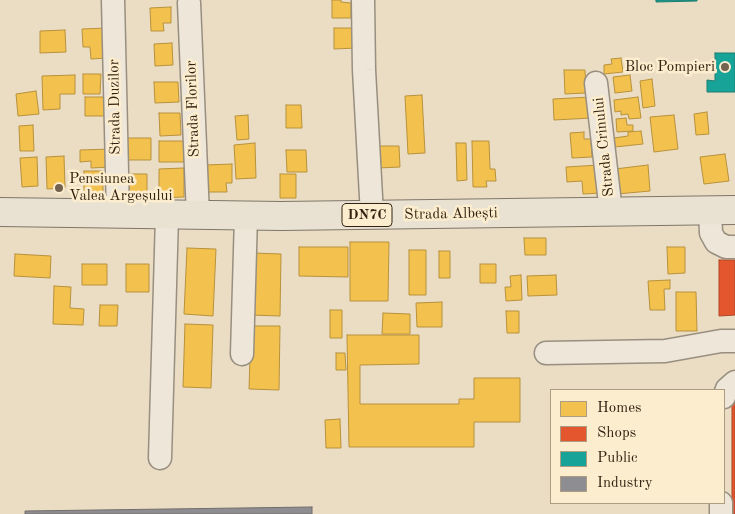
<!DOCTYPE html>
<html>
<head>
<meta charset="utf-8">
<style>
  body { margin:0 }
  #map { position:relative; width:735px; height:514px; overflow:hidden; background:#eaddc4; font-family:"Old Standard TT",serif }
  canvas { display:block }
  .legend { position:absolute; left:550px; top:389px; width:175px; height:115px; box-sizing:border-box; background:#fcedce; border:1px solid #ab9c82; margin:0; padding:6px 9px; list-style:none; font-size:15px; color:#322211 }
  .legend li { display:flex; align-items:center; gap:10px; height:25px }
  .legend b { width:25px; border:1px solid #ab9c82 }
</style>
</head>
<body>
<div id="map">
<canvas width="735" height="514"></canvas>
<ul class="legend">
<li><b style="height:14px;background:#f2c14e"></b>Homes</li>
<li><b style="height:14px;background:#e4572e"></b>Shops</li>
<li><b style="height:14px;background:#17a398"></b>Public</li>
<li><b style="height:14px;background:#8d8d92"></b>Industry</li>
</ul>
</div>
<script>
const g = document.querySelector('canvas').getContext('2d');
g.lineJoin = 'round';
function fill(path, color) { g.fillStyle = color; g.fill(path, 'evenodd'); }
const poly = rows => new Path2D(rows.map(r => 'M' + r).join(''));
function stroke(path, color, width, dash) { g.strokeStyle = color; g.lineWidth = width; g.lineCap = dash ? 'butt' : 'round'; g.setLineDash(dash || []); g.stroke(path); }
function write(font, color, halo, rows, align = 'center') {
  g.font = font + ' "Old Standard TT",serif'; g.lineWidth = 5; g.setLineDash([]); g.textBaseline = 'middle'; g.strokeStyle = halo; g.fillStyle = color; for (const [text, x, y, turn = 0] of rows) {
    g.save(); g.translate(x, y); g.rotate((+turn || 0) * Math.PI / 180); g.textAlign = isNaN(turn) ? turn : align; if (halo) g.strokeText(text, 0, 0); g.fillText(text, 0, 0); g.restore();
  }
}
const homes = poly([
  [332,0,341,0,341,2,351,3,351,18,332,18,332,0],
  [171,7,171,23,163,23,164,31,151,31,150,8,171,7],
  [107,28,108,58,91,59,90,47,83,47,82,29,107,28],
  [334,28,355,28,356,48,334,49,334,28],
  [65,30,66,52,40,53,40,31,65,30],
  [172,43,173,65,155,66,154,44,172,43],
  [621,58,623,72,604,74,604,65,612,64,611,59,621,58],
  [564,70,585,70,586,93,565,94,564,70],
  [83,74,101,74,100,94,83,94,83,74],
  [75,75,75,94,60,94,60,109,43,110,42,76,75,75],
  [630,75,632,91,615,93,613,77,630,75],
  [652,79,655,106,643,108,640,81,652,79],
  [154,82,178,82,179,102,155,103,154,82],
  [36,91,39,114,18,116,16,94,36,91],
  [422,95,425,153,408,154,405,96,422,95],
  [85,97,107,97,107,116,85,116,85,97],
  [591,97,592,118,554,120,553,99,591,97],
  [638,97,641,118,629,119,628,114,621,115,621,111,615,112,614,100,638,97],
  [286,105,301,105,302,128,286,128,286,105],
  [707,112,709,134,696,135,694,114,707,112],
  [159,113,180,113,181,135,160,136,159,113],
  [248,115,249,139,237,140,235,116,248,115],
  [674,115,678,149,654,152,650,117,674,115],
  [626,118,627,125,633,125,633,131,617,132,616,119,626,118],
  [33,125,34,151,20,151,19,126,33,125],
  [641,131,643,144,615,147,614,138,628,136,628,132,641,131],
  [584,132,584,139,591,139,592,157,572,158,570,133,584,132],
  [126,138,151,138,151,160,126,160,126,138],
  [159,141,184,141,184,162,159,162,159,141],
  [472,141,489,141,490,169,495,169,496,181,486,181,487,187,473,187,472,141],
  [255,143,256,178,236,179,234,145,255,143],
  [456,143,466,143,467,180,457,181,456,143],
  [377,146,399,146,400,167,378,168,377,146],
  [111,149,111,167,91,168,91,161,80,162,80,150,111,149],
  [286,150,306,150,307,172,287,172,286,150],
  [725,154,729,181,704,184,700,157,725,154],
  [64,156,65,188,47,189,46,157,64,156],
  [37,157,38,186,22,187,20,158,37,157],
  [232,164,232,183,226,183,227,192,206,192,206,165,232,164],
  [600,165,601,193,583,194,582,181,567,182,566,167,600,165],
  [648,165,650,191,617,194,615,169,648,165],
  [184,168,184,197,159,198,159,169,184,168],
  [84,171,103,171,103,194,84,195,84,171],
  [125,174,147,174,147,198,125,198,125,174],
  [280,174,296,174,296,198,280,198,280,174],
  [524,238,546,238,546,255,525,255,524,238],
  [350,242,389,242,388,301,350,301,350,242],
  [299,247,348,247,348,277,299,276,299,247],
  [667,247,685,247,685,273,668,274,667,247],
  [187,248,216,249,213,316,184,314,187,248],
  [409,250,426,250,426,295,409,295,409,250],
  [439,251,450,251,450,278,439,278,439,251],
  [253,253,281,254,280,316,251,315,253,253],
  [15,254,51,256,50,278,14,276,15,254],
  [82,264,107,264,107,285,82,285,82,264],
  [126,264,149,264,149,292,126,292,126,264],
  [480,264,496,264,496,283,480,283,480,264],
  [521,275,522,300,506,301,505,287,511,287,510,276,521,275],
  [556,275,557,295,528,296,527,276,556,275],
  [670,280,670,289,664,289,665,310,650,310,648,281,670,280],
  [54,286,71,287,70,308,84,309,83,325,53,324,54,286],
  [676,292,696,292,697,331,676,331,676,292],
  [442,302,442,327,417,327,416,303,442,302],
  [100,305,118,305,117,326,99,326,100,305],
  [330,310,342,310,342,338,330,338,330,310],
  [506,311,519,311,519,333,507,333,506,311],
  [383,313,410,314,410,334,382,334,383,313],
  [185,324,213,325,211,388,183,387,185,324],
  [251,326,280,326,279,390,249,389,251,326],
  [347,335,419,335,419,364,360,365,360,404,459,404,459,399,474,399,474,378,520,378,520,422,474,422,474,447,349,447,347,335],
  [336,353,345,353,346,370,336,370,336,353],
  [340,419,341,448,326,448,325,420,340,419]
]);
const shops = poly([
  [719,260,735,260,735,315,719,316,719,260],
  [732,394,735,394,735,514,732,514,732,394]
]);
const public = poly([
  [656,0,697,0,697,1,656,2,656,0],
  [715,53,735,53,735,92,707,92,707,80,715,81,715,53]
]);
const industry = poly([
  [312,507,312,514,25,514,25,511,312,507]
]);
const minor = poly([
  [113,0,118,215],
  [363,0,364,70,372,215],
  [189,3,198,216],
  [596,83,611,212],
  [710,211,711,233,716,242,726,247,735,247],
  [546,353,665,351,721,341,735,341],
  [242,354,246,216],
  [724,397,727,389,735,382],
  [160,458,167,216],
  [721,514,721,503]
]);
const major = poly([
  [0,212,281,216,735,210]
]);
const markers = [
  [725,67,5,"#726350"],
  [59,188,5,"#726350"]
];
const shields = [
  [367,215,50]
];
const shieldNames = [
  ["DN7C",367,215]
];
const poiNames = [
  ["Bloc Pompieri",715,67],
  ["Pensiunea",69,179,"left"],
  ["Valea Argeșului",69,196,"left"]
];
const streetNames = [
  ["Strada Duzilor",115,107,-91],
  ["Strada Florilor",193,109,-92],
  ["Strada Crinului",604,147,-96],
  ["Strada Albești",451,214,-1]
];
fill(homes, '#f2c14e');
stroke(homes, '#b8913c', 1);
fill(shops, '#e4572e');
stroke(shops, '#af4725', 1);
fill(public, '#17a398');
stroke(public, '#1f7c70', 1);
fill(industry, '#8d8d92');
stroke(industry, '#726d6b', 1);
stroke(minor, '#998f80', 25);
stroke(major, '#7f7668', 30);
stroke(minor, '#ede6d9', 22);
stroke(major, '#e9e2d3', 28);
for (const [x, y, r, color] of markers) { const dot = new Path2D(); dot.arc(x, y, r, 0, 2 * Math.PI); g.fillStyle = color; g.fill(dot); stroke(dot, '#fcedce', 2); }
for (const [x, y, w] of shields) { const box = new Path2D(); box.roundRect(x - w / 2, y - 11.5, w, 23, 4); g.fillStyle = '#fcedce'; g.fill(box); stroke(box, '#322211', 1); }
write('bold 14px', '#322211', null, shieldNames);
write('15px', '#322211', '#fcedce', poiNames, 'right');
write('15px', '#322211', '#fcedce', streetNames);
</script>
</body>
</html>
